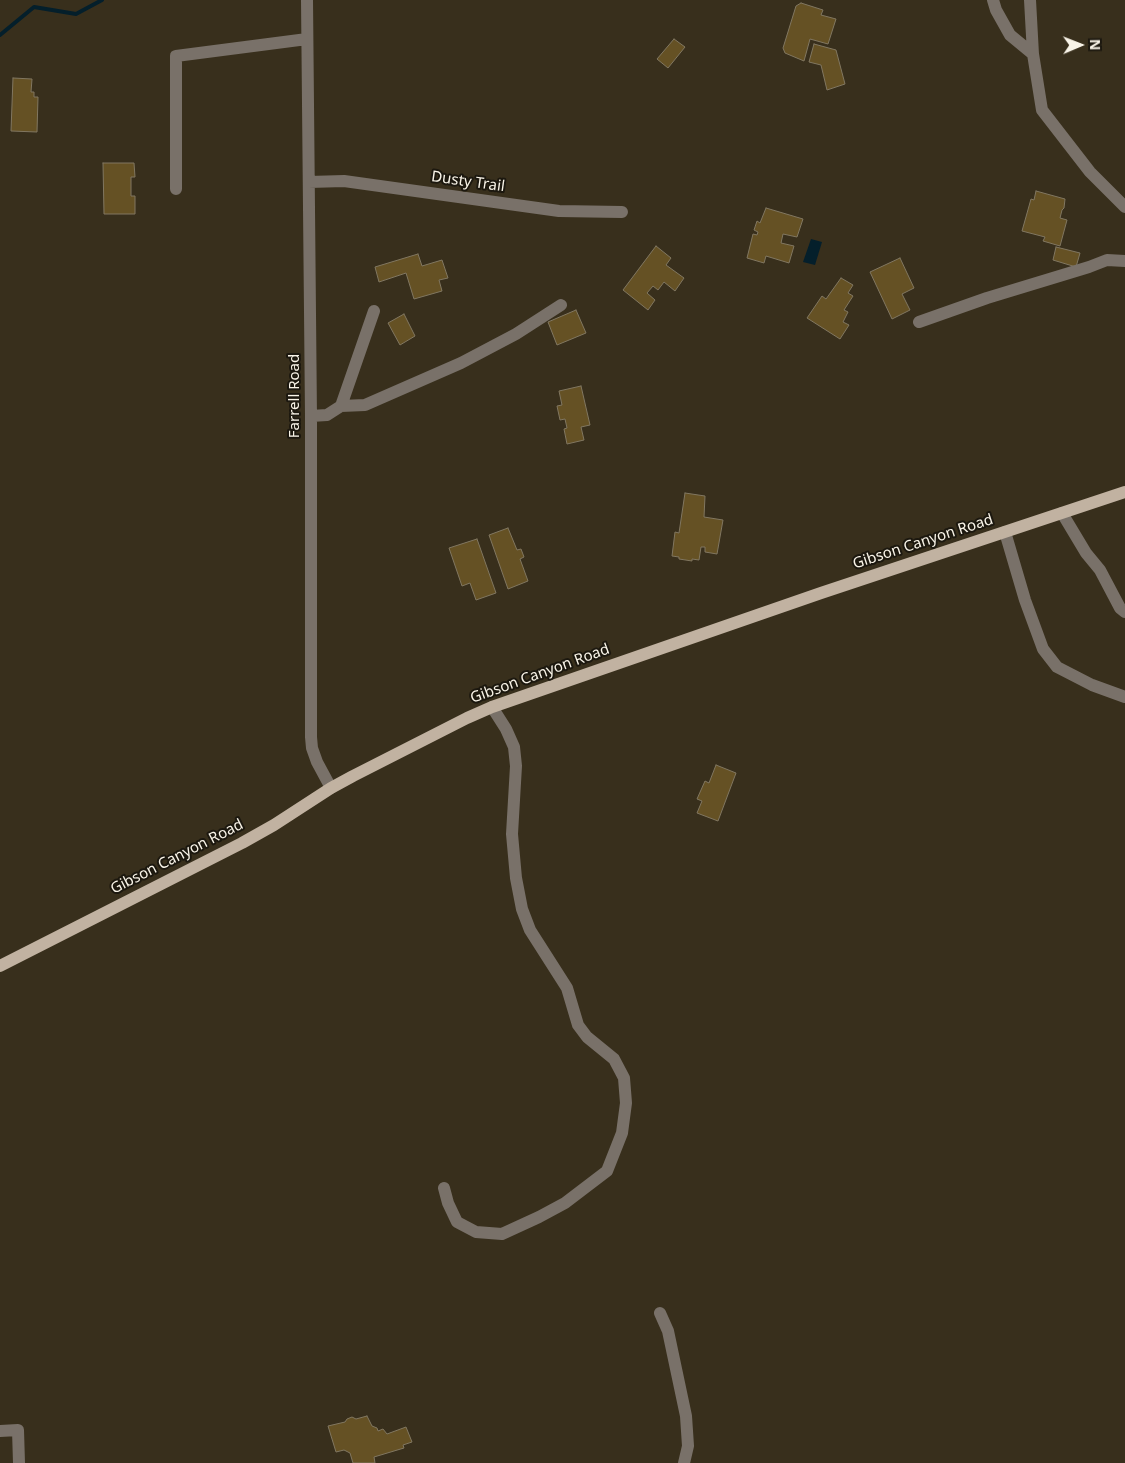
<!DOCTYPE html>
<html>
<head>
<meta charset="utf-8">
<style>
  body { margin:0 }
  #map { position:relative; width:1125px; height:1463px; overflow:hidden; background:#382f1c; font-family:"Noto Sans",sans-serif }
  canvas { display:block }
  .north { position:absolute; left:1055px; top:20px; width:50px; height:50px; -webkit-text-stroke:4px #1c180f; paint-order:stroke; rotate:89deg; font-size:14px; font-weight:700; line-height:20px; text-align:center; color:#f9f4e8 }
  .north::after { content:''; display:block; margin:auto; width:18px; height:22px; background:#f9f4e8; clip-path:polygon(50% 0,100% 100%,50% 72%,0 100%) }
</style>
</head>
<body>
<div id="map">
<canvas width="1125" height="1463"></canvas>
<div class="north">N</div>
</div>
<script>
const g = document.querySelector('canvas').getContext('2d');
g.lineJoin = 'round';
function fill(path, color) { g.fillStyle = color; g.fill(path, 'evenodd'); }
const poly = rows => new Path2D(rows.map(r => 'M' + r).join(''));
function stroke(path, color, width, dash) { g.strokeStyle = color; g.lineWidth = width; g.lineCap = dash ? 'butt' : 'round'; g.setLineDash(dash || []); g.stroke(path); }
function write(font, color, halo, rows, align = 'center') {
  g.font = font + ' "Noto Sans",sans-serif'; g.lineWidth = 4; g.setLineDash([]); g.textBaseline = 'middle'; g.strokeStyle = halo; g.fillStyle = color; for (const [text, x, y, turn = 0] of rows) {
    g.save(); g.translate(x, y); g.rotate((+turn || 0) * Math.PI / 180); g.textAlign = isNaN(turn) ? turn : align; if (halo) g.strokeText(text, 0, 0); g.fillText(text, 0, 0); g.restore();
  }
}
const water = poly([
  [811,239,822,242,815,265,803,262]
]);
const stream = poly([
  [0,35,34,7,76,14,102,0]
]);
const building = poly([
  [801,3,823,10,821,15,836,19,828,44,810,39,804,61,785,53,783,48,796,6,801,3],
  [674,39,685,47,668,68,657,59,674,39],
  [814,44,836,50,845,84,827,90,821,65,809,62,814,44],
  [13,78,32,79,31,92,34,92,34,97,38,97,37,132,11,131,13,78],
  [103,163,134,163,135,177,131,177,131,196,135,196,135,214,104,214,103,163],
  [1036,191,1065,199,1064,208,1062,210,1060,218,1067,220,1060,246,1043,241,1045,237,1022,231,1031,199,1034,200,1036,191],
  [766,208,803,219,797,237,783,234,781,243,794,246,789,263,766,256,764,263,747,258,753,234,757,235,758,232,754,230,757,221,760,223,766,208],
  [656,246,671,258,666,265,684,278,675,291,664,282,658,290,653,286,647,293,655,300,648,310,623,290,656,246],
  [1056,247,1080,253,1076,267,1053,260,1056,247],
  [418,254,422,266,442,260,448,278,439,280,442,291,414,299,406,273,379,282,375,267,418,254],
  [900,258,914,288,902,294,910,310,892,319,870,272,900,258],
  [841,278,853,285,848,293,853,296,844,310,848,312,843,322,849,325,840,339,807,318,822,296,826,299,841,278],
  [576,310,586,333,557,345,548,322,576,310],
  [404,314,415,336,400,345,388,323,404,314],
  [581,386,590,425,581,427,584,440,567,444,564,429,567,428,565,419,560,420,557,406,562,405,559,391,581,386],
  [685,493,705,496,704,517,723,520,717,554,705,552,705,547,701,547,699,560,692,559,692,561,679,559,679,557,672,556,675,532,679,533,685,493],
  [508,528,517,550,521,549,524,557,520,559,528,581,508,589,489,535,508,528],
  [477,539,496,593,476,600,470,583,462,586,449,548,477,539],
  [716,765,736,773,718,821,697,813,702,801,697,799,705,781,709,783,716,765],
  [367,1416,372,1426,377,1428,378,1431,383,1429,387,1434,406,1427,412,1442,403,1445,404,1448,374,1457,375,1463,353,1463,350,1453,344,1450,336,1452,328,1426,345,1422,347,1419,352,1417,356,1419,367,1416]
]);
const minor = poly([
  [307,0,311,416,311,737,312,748,317,762,331,788],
  [993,0,996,10,1010,35,1033,54],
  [1030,0,1033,54,1042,110,1090,172,1125,207],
  [309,182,344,181,559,211,622,212],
  [176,189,176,56,307,39],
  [919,322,987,298,1089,267,1107,260,1125,261],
  [341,406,365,405,461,363,516,334,561,305],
  [311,416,327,415,341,406,374,311],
  [1062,513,1086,553,1100,570,1120,608,1125,612],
  [1005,532,1025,600,1043,649,1057,667,1092,685,1125,697],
  [444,1188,448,1203,457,1222,476,1232,502,1234,539,1217,565,1203,607,1171,622,1133,626,1103,624,1078,614,1059,587,1037,578,1025,567,988,530,930,522,909,516,878,512,834,516,766,514,747,506,729,492,707],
  [660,1313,668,1331,686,1416,688,1446,684,1463],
  [0,1431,18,1430,19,1463]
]);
const major = poly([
  [0,966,242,843,274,825,331,788,353,776,467,718,492,707,821,593,1125,492]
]);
const streetNames = [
  ["Dusty Trail",468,182,8],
  ["Farrell Road",295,396,-90],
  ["Gibson Canyon Road",923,542,-18],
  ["Gibson Canyon Road",540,674,-20],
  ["Gibson Canyon Road",177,857,-27]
];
fill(water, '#041f2b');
stroke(stream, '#041f2b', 4);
fill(building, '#655124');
stroke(building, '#817761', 1);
stroke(minor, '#797169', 12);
stroke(major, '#c1b2a1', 12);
write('15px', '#f9f4e8', '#1c180f', streetNames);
</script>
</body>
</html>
